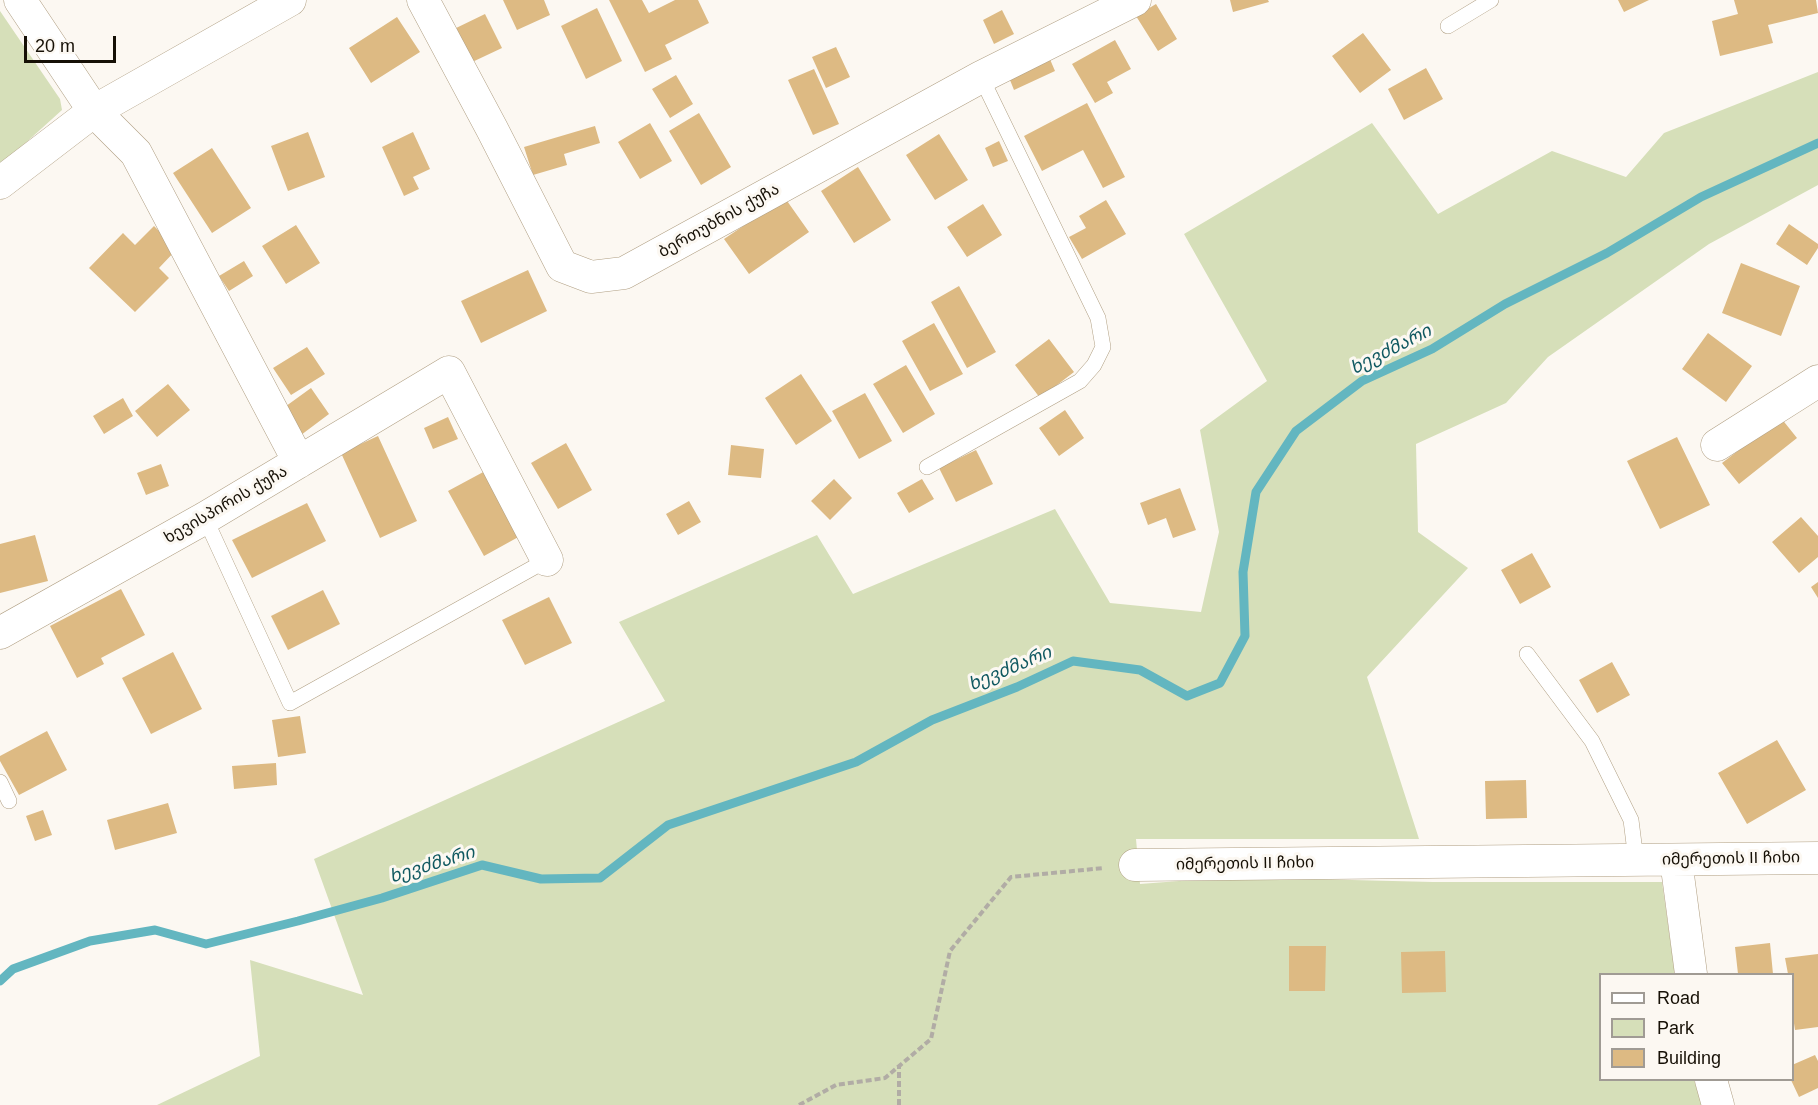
<!DOCTYPE html>
<html>
<head>
<meta charset="utf-8">
<style>
  body { margin:0 }
  #map { position:relative; width:1818px; height:1105px; overflow:hidden; background:#fcf8f2; font-family:Helvetica,sans-serif }
  canvas { display:block }
  .legend { position:absolute; left:1599px; top:973px; width:195px; height:108px; box-sizing:border-box; background:#fcf8f2; border:2px solid #a09b94; margin:0; padding:8px 10px; list-style:none; font-size:18px; color:#161006 }
  .legend li { display:flex; align-items:center; gap:12px; height:30px }
  .legend b { width:30px; border:2px solid #a09b94 }
  .scale { position:absolute; left:24px; top:36px; width:92px; height:27px; box-sizing:border-box; border:3px solid #161006; border-top:0; padding-left:8px; font-size:18px; line-height:21px; white-space:nowrap; color:#161006; -webkit-text-stroke:4px #fcf8f2; paint-order:stroke }
</style>
</head>
<body>
<div id="map">
<canvas width="1818" height="1105"></canvas>
<ul class="legend">
<li><b style="height:8px;background:#fff"></b>Road</li>
<li><b style="height:16px;background:#d6dfb9"></b>Park</li>
<li><b style="height:16px;background:#ddba83"></b>Building</li>
</ul>
<div class="scale">20 m</div>
</div>
<script>
const g = document.querySelector('canvas').getContext('2d');
g.lineJoin = 'round';
function fill(path, color) { g.fillStyle = color; g.fill(path, 'evenodd'); }
const poly = rows => new Path2D(rows.map(r => 'M' + r).join(''));
function stroke(path, color, width, dash) { g.strokeStyle = color; g.lineWidth = width; g.lineCap = dash ? 'butt' : 'round'; g.setLineDash(dash || []); g.stroke(path); }
function write(font, color, halo, rows, align = 'center') {
  g.font = font + ' Helvetica,"Noto Sans Georgian",sans-serif'; g.lineWidth = 6; g.setLineDash([]); g.textBaseline = 'middle'; g.strokeStyle = halo; g.fillStyle = color; for (const [text, x, y, turn = 0] of rows) {
    g.save(); g.translate(x, y); g.rotate((+turn || 0) * Math.PI / 180); g.textAlign = isNaN(turn) ? turn : align; if (halo) g.strokeText(text, 0, 0); g.fillText(text, 0, 0); g.restore();
  }
}
const green = poly([
  [0,11,60,99,62,110,0,166],
  [1818,72,1818,185,1709,244,1548,357,1506,403,1416,444,1418,532,1468,568,1367,677,1419,839,1136,839,1140,884,1231,877,1433,882,1662,882,1675,974,1600,974,1600,1080,1694,1080,1702,1105,157,1105,260,1056,250,960,363,995,314,859,665,701,619,622,817,535,853,594,1055,509,1110,603,1201,612,1219,532,1200,430,1267,381,1184,234,1372,123,1438,214,1552,151,1626,177,1664,133]
]);
const stream = poly([
  [0,981,13,969,90,941,155,930,206,944,298,921,382,898,482,865,541,879,600,878,668,825,856,762,932,720,1017,687,1073,661,1140,670,1187,696,1220,683,1245,636,1243,572,1256,492,1296,431,1362,381,1432,349,1505,304,1607,253,1701,197,1818,143]
]);
const building = poly([
  [503,0,544,0,550,15,517,30],
  [609,0,642,0,649,13,675,0,698,0,709,23,665,45,672,59,645,72],
  [1230,0,1268,0,1269,2,1233,12],
  [1618,0,1649,0,1624,12],
  [1734,0,1816,0,1818,13,1768,25,1773,43,1720,56,1712,21,1738,14],
  [1156,4,1177,39,1158,51,1136,16],
  [597,8,622,61,586,79,561,26],
  [1002,10,1014,34,994,44,983,20],
  [485,14,502,48,468,64,452,30],
  [397,17,420,52,371,83,349,48],
  [1363,33,1391,70,1360,93,1332,56],
  [1115,40,1131,69,1107,82,1113,93,1095,103,1072,64],
  [836,47,850,77,826,88,812,57],
  [1049,57,1055,71,1014,90,1008,75],
  [1426,68,1443,99,1404,120,1388,89],
  [814,69,839,124,813,135,788,80],
  [676,75,693,104,670,118,652,89],
  [1087,103,1125,177,1103,188,1083,150,1042,171,1024,136],
  [699,113,731,167,701,185,669,131],
  [650,123,672,161,640,179,618,142],
  [595,126,600,143,564,154,567,165,533,175,524,147],
  [308,132,325,177,288,191,271,146],
  [413,132,430,169,413,177,419,189,404,196,382,147],
  [939,134,968,180,935,200,906,155],
  [999,141,1008,161,993,167,985,148],
  [212,148,251,208,212,233,173,173],
  [858,167,891,220,854,243,821,191],
  [785,198,809,232,749,274,724,239],
  [1106,200,1126,234,1082,259,1069,237,1086,228,1079,216],
  [983,204,1002,235,967,257,947,227],
  [1789,224,1818,244,1818,248,1807,265,1776,244],
  [296,225,320,263,286,284,262,246],
  [154,226,177,249,159,268,169,278,135,312,89,268,123,233,135,245],
  [244,261,253,276,229,291,219,276],
  [1741,263,1800,286,1781,336,1722,313],
  [528,270,547,311,481,343,461,301],
  [959,286,996,352,967,368,931,302],
  [934,323,963,374,930,391,902,341],
  [1708,333,1752,366,1726,402,1682,369],
  [1049,339,1074,372,1040,398,1015,365],
  [307,347,325,374,291,395,273,368],
  [906,365,935,414,903,433,873,384],
  [801,374,832,421,796,445,765,398],
  [168,384,190,410,157,437,135,411],
  [311,388,329,414,301,435,282,409],
  [865,393,892,441,859,459,832,411],
  [123,398,133,416,104,434,93,416],
  [1065,410,1084,438,1059,456,1039,428],
  [448,417,458,439,433,449,424,428],
  [1781,418,1797,438,1739,484,1722,463],
  [378,436,417,521,380,538,341,453],
  [1677,437,1710,505,1660,529,1627,461],
  [566,443,592,490,558,509,531,463],
  [731,445,764,449,761,478,728,475],
  [976,450,993,484,956,502,939,468],
  [161,464,169,486,146,495,137,473],
  [487,470,522,535,484,556,448,491],
  [834,479,852,498,830,520,811,501],
  [922,479,934,499,909,513,897,493],
  [1180,488,1196,530,1173,538,1166,518,1148,525,1140,503],
  [689,501,701,522,678,535,666,514],
  [307,503,326,541,252,578,232,540],
  [1801,517,1818,536,1818,557,1799,573,1772,542],
  [35,535,48,581,0,593,0,544],
  [1532,553,1551,587,1520,604,1501,570],
  [1818,582,1818,598,1811,587],
  [121,589,145,635,101,658,104,664,77,678,50,626],
  [323,590,340,624,288,650,271,616],
  [549,597,572,643,525,665,502,620],
  [173,652,202,709,151,734,122,678],
  [1612,662,1630,695,1597,713,1579,680],
  [300,716,306,753,278,757,272,720],
  [47,731,67,770,19,795,0,761,0,756],
  [1777,740,1806,790,1747,824,1718,773],
  [276,763,277,785,234,789,232,766],
  [1526,780,1527,818,1486,819,1485,781],
  [168,803,177,833,115,850,107,820],
  [43,810,52,835,35,841,26,816],
  [1770,943,1773,974,1738,974,1735,947],
  [1289,946,1326,946,1325,991,1289,991],
  [1445,951,1446,992,1402,993,1401,952],
  [1818,954,1818,1027,1795,1030,1792,1010,1792,974,1788,974,1785,958],
  [1815,1055,1818,1061,1818,1088,1799,1097,1791,1080,1792,1080,1792,1065]
]);
const path = poly([
  [799,1105,836,1085,885,1078,931,1039,950,951,1011,877,1104,868],
  [899,1105,899,1067]
]);
const service = poly([
  [1448,26,1491,0],
  [927,467,1080,381,1094,365,1103,347,1098,318,981,77],
  [205,518,290,703,547,560],
  [1527,654,1592,741,1631,820,1636,860],
  [0,782,9,801]
]);
const minor = poly([
  [20,0,94,111,136,153,299,462],
  [423,0,492,129,562,266,591,277,624,273,981,77,1135,0],
  [0,183,94,111,290,0],
  [1717,445,1818,381],
  [0,633,205,518,449,372,547,560],
  [1676,860,1691,974],
  [1135,865,1818,858],
  [1711,1080,1718,1105]
]);
const streetNames = [
  ["ბერთუბნის ქუჩა",719,221,-29],
  ["ხევისპირის ქუჩა",226,505,-30],
  ["იმერეთის II ჩიხი",1731,859,-1],
  ["იმერეთის II ჩიხი",1245,864,-1]
];
const waterNames = [
  ["ხევძმარი",1391,350,-27],
  ["ხევძმარი",1010,669,-23],
  ["ხევძმარი",432,865,-17]
];
fill(green, '#d6dfb9');
stroke(stream, '#63b6c0', 9);
fill(building, '#ddba83');
stroke(service, '#b09f83', 16);
stroke(minor, '#b09f83', 33);
stroke(path, '#b1aca5', 4, [6, 3]);
stroke(service, '#fff', 15);
stroke(minor, '#fff', 32);
write('16px', '#161006', '#fcf8f2', streetNames);
write('italic 18px', '#0f5860', '#fcf8f2', waterNames);
</script>
</body>
</html>
